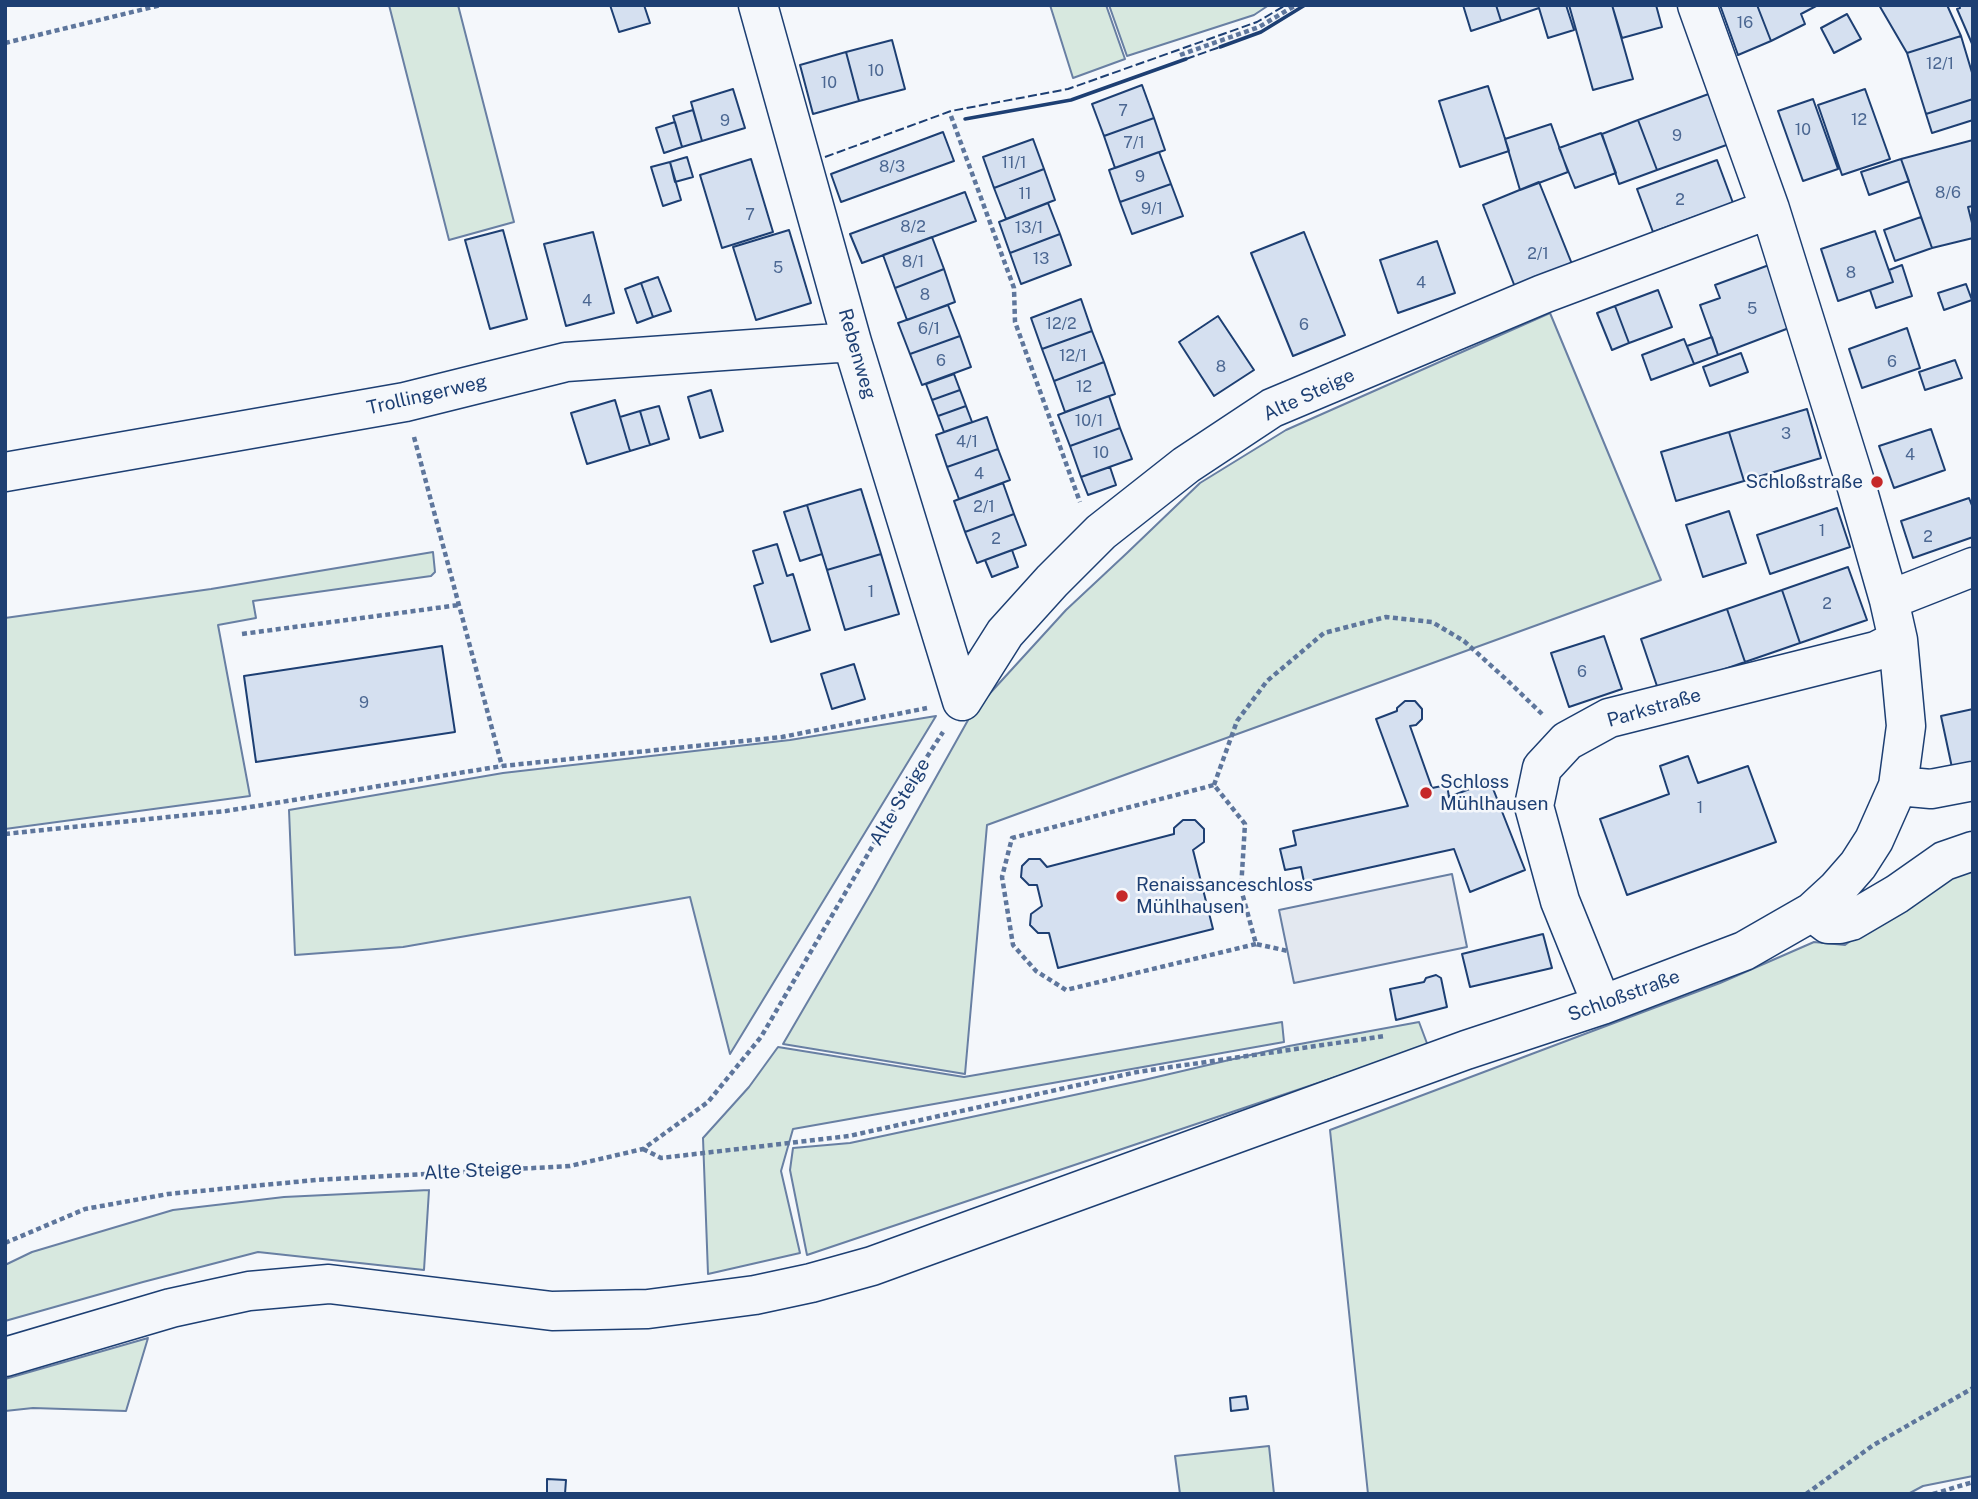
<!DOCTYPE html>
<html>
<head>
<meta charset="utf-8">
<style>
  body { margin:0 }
  #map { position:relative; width:1978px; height:1499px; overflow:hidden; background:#f4f7fb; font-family:"Public Sans",sans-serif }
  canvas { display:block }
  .frame { position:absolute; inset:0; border:7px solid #1d3f73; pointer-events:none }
</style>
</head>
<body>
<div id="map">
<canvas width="1978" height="1499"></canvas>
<div class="frame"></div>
</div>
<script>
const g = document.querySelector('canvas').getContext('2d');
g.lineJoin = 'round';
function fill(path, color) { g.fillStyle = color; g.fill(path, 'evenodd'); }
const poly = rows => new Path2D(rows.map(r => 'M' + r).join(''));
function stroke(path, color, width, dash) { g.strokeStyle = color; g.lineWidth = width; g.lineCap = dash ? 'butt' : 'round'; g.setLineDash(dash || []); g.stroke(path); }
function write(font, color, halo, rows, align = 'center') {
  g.font = font + ' "Public Sans",sans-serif'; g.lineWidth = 5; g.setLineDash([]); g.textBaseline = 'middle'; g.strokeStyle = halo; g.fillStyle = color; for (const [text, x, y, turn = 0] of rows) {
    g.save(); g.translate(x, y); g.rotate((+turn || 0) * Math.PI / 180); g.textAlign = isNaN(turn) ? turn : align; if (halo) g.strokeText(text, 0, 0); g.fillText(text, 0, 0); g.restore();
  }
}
const green = poly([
  [389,5,458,5,514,222,449,240,389,5],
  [1050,5,1106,5,1125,59,1073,78,1050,5],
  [1109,5,1269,5,1254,15,1127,56,1109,5],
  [1550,313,1661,580,987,825,965,1074,783,1044,874,888,972,713,1066,610,1127,553,1200,483,1286,430,1550,313],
  [433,552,435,572,431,576,253,601,256,618,218,625,250,796,5,829,5,618,211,589,433,552],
  [936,716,730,1054,690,897,403,947,295,955,289,810,503,773,790,740,936,716],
  [1973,860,1973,1476,1923,1486,1908,1494,1368,1494,1330,1130,1720,983,1814,942,1845,945,1904,901,1973,860],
  [1282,1022,1284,1042,793,1129,781,1171,800,1253,708,1274,703,1138,749,1087,778,1047,964,1077,1282,1022],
  [1419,1022,1428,1046,807,1255,790,1170,793,1148,850,1143,1144,1080,1289,1046,1419,1022],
  [429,1190,424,1270,258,1252,143,1282,5,1321,5,1265,32,1252,173,1210,284,1197,429,1190],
  [148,1338,126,1411,33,1408,5,1411,5,1379,148,1338],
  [1269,1446,1274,1494,1180,1494,1175,1456,1269,1446]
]);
const parking = poly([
  [1452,874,1467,947,1294,983,1279,910,1452,874]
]);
const building = poly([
  [610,5,644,5,650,23,619,32,610,5],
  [1463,5,1496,5,1501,21,1471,31,1463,5],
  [1496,5,1566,5,1574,30,1548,38,1539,8,1501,21,1496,5],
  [1569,5,1612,5,1633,79,1593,90,1569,5],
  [1612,5,1656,5,1662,27,1622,38,1612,5],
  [1720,5,1757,5,1771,41,1738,55,1720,5],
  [1757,5,1818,5,1801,14,1805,24,1771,41,1757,5],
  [1879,5,1947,5,1961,36,1907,53,1879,5],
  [1959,5,1973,5,1973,46,1957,9,1960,8,1959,5],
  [1847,14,1861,39,1834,53,1821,28,1847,14],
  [1961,36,1973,76,1973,99,1926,114,1907,53,1961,36],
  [892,40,905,89,859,101,846,52,892,40],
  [846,52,859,101,813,114,800,65,846,52],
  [1142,85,1154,118,1104,136,1092,104,1142,85],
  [1488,86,1509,151,1460,167,1439,101,1488,86],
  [733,89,745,128,702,141,691,102,733,89],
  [1865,89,1890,159,1842,175,1818,105,1865,89],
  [1714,92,1732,143,1657,170,1638,120,1714,92],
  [1813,99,1838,169,1803,181,1778,111,1813,99],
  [1973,99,1973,120,1932,133,1926,114,1973,99],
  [693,110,702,141,682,147,673,116,693,110],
  [1154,118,1165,150,1115,168,1104,136,1154,118],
  [1638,120,1657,170,1619,184,1602,134,1638,120],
  [675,122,682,147,664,153,656,128,675,122],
  [1551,124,1568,172,1520,190,1505,139,1551,124],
  [943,132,954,161,841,202,831,174,943,132],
  [1601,133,1616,173,1575,188,1559,148,1601,133],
  [1033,139,1044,169,994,188,983,157,1033,139],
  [1973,140,1973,206,1968,207,1973,227,1973,238,1932,248,1901,159,1973,140],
  [1159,152,1171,184,1120,202,1109,170,1159,152],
  [687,157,693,177,675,182,670,162,687,157],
  [751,159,773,232,722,248,700,175,751,159],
  [1901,159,1909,181,1869,195,1861,172,1901,159],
  [1717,160,1733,203,1653,232,1637,189,1717,160],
  [670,162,681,200,663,206,651,167,670,162],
  [1044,169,1055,200,1006,219,994,188,1044,169],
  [1539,182,1572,264,1515,287,1483,205,1539,182],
  [1171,184,1183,216,1132,234,1120,202,1171,184],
  [965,192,976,221,862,263,850,234,965,192],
  [1048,203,1060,234,1010,253,999,222,1048,203],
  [1921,217,1932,248,1895,261,1884,230,1921,217],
  [503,230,527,319,490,329,465,240,503,230],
  [789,230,811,303,756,320,733,247,789,230],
  [1875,231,1893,282,1838,301,1821,249,1875,231],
  [593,232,614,313,566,326,544,244,593,232],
  [1304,232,1345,335,1293,356,1251,253,1304,232],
  [1060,234,1071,265,1021,284,1010,253,1060,234],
  [932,237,944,269,895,288,883,255,932,237],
  [1437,241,1455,293,1398,313,1380,260,1437,241],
  [1769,265,1789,328,1718,355,1700,305,1720,298,1715,285,1769,265],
  [1902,265,1912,296,1876,308,1870,290,1893,282,1889,270,1902,265],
  [944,269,955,302,907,320,895,288,944,269],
  [658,277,671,311,653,317,641,283,658,277],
  [641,283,653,317,637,323,625,289,641,283],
  [1966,284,1972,300,1944,310,1938,293,1966,284],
  [1658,290,1672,327,1629,343,1615,306,1658,290],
  [1081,299,1092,331,1042,349,1031,318,1081,299],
  [948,305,960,336,910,354,898,323,948,305],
  [1615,306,1629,343,1612,350,1597,313,1615,306],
  [1218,316,1254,370,1214,396,1179,342,1218,316],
  [1907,328,1920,368,1862,388,1849,349,1907,328],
  [1092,331,1104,362,1054,381,1042,349,1092,331],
  [960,336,971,367,922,385,910,354,960,336],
  [1712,337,1718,355,1694,364,1687,346,1712,337],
  [1684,339,1694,364,1651,380,1642,355,1684,339],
  [1741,353,1748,372,1710,386,1703,367,1741,353],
  [1955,360,1962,378,1925,390,1919,372,1955,360],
  [1104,362,1115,394,1065,412,1054,381,1104,362],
  [954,374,960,390,932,400,926,384,954,374],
  [711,390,723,431,700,438,688,397,711,390],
  [960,390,966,406,938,416,932,400,960,390],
  [1109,396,1120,428,1070,446,1058,415,1109,396],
  [615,400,630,451,587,464,571,413,615,400],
  [659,406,669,439,650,445,640,411,659,406],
  [966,406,972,422,944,432,938,416,966,406],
  [1807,409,1821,458,1744,481,1729,432,1807,409],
  [640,411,650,445,630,451,620,417,640,411],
  [987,417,998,449,947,467,936,435,987,417],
  [1120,428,1132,459,1081,477,1070,446,1120,428],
  [1931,429,1945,470,1894,488,1879,446,1931,429],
  [1729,432,1744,481,1676,501,1661,452,1729,432],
  [998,449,1010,480,959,499,947,467,998,449],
  [1110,467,1116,485,1088,495,1081,477,1110,467],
  [1003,483,1014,514,965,532,954,501,1003,483],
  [861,489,881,554,827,570,807,505,861,489],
  [1969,498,1973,508,1973,537,1913,558,1901,521,1969,498],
  [807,505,822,554,800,561,784,512,807,505],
  [1837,508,1850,547,1770,574,1757,535,1837,508],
  [1729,511,1746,563,1703,577,1686,525,1729,511],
  [1014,514,1026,545,977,563,965,532,1014,514],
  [777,544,787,576,793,574,810,630,771,642,754,586,763,583,753,551,777,544],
  [1012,550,1018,567,992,577,985,560,1012,550],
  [881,554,899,614,845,630,827,570,881,554],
  [1848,567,1867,620,1800,643,1782,590,1848,567],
  [1782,590,1800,643,1745,662,1727,609,1782,590],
  [1727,609,1745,662,1659,692,1641,639,1727,609],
  [1604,636,1622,689,1569,707,1551,653,1604,636],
  [442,646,455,732,256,762,244,676,442,646],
  [854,664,865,699,832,709,821,674,854,664],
  [1405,701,1415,701,1422,709,1422,719,1416,725,1410,726,1432,788,1447,785,1449,797,1490,781,1525,870,1470,892,1454,849,1304,882,1301,867,1285,870,1280,849,1296,845,1293,831,1408,806,1376,719,1397,711,1397,708,1405,701],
  [1973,709,1973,773,1954,777,1941,716,1973,709],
  [1688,756,1698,783,1748,766,1776,842,1627,895,1600,819,1669,794,1660,766,1688,756],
  [1183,820,1195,820,1204,829,1204,842,1193,850,1213,929,1058,968,1049,933,1038,933,1030,925,1031,914,1042,906,1037,885,1029,885,1021,877,1022,866,1029,859,1040,859,1047,867,1174,834,1174,828,1183,820],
  [1543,934,1552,968,1470,987,1462,954,1543,934],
  [1436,975,1441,978,1447,1007,1396,1020,1390,989,1424,982,1426,978,1436,975],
  [1246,1396,1248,1409,1231,1411,1230,1398,1246,1396],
  [547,1479,566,1480,565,1494,547,1494,547,1479]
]);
const path = poly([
  [5,43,161,5],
  [1180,55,1259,27,1296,5],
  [951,116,1014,288,1015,322,1080,502],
  [414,437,502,766],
  [242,634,459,605],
  [1214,785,1237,721,1267,681,1324,633,1386,617,1432,622,1464,641,1509,682,1542,714],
  [5,834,226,811,502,766,782,737,927,708],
  [1256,944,1066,990,1036,971,1013,945,1002,877,1012,838,1214,785,1245,824,1241,889,1256,944,1288,951],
  [643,1149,661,1158,849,1136,1137,1072,1385,1036],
  [5,1243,85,1209,168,1194,316,1180,570,1166,643,1149,708,1102,761,1037,903,794,943,732],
  [1806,1494,1872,1446,1973,1388],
  [1933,1494,1973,1482]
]);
const minor = poly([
  [758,5,852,342,962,701],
  [5,472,405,402,566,362,852,342],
  [1889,600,1973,567],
  [962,701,1005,633,1052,581,1101,532,1186,465,1272,408,1543,294,1770,209],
  [1898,786,1931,789,1973,781],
  [1812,912,1828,924,1840,924,1851,921,1897,894,1944,861,1973,851],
  [1602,1005,1560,901,1534,806,1542,768,1567,741,1609,718,1876,651,1898,640],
  [5,1357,171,1308,249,1291,329,1284,552,1311,648,1309,755,1295,811,1283,872,1266,1466,1050,1602,1005,1744,951,1812,912,1837,889,1858,865,1874,840,1898,786,1906,726,1898,640,1889,600,1857,488,1770,209,1697,5]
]);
const fence = poly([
  [1186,59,1220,47],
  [825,157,951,111,1068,89,1257,22,1286,5]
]);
const wall = poly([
  [1220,47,1261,32,1305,5],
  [965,119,1071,100,1186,59]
]);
const markers = [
  [1877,482,7,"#c62828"],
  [1426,793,7,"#c62828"],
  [1122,896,7,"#c62828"]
];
const numberNames = [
  ["16",1745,23],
  ["12/1",1940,64],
  ["10",876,71],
  ["10",829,83],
  ["7",1123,111],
  ["12",1859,120],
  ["9",725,121],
  ["10",1803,130],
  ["9",1677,136],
  ["7/1",1134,143],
  ["11/1",1014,163],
  ["8/3",892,167],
  ["9",1140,177],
  ["8/6",1948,193],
  ["11",1025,194],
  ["2",1680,200],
  ["9/1",1152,209],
  ["7",750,215],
  ["8/2",913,227],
  ["13/1",1029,228],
  ["2/1",1538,254],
  ["13",1041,259],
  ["8/1",913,262],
  ["5",778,268],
  ["8",1851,273],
  ["4",1421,283],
  ["8",925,295],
  ["4",587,301],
  ["5",1752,309],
  ["12/2",1061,324],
  ["6",1304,325],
  ["6/1",929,329],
  ["12/1",1073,356],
  ["6",941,361],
  ["6",1892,362],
  ["8",1221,367],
  ["12",1084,387],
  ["10/1",1089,421],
  ["3",1786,434],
  ["4/1",967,442],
  ["10",1101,453],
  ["4",1910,455],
  ["4",979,474],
  ["2/1",984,507],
  ["1",1822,531],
  ["2",1928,537],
  ["2",996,539],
  ["1",871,592],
  ["2",1827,604],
  ["6",1582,672],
  ["9",364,703],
  ["1",1700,808]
];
const streetNames = [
  ["Rebenweg",857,354,74],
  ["Trollingerweg",427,395,-13],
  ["Alte Steige",1309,395,-25],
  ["Parkstraße",1654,708,-16],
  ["Alte Steige",900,802,-59],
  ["Schloßstraße",1624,996,-20],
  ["Alte Steige",473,1171,-3]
];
const poiNames = [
  ["Schloßstraße",1863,482,"right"],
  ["Schloss",1440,782],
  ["Mühlhausen",1440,804],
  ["Renaissanceschloss",1136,885],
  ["Mühlhausen",1136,907]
];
fill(green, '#d7e8df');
stroke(green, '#687fa3', 2);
fill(parking, '#e3e8f0');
stroke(parking, '#687fa3', 2);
fill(building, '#d5e0f0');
stroke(building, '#1d3f73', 2);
stroke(minor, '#1d3f73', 41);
stroke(path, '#5e769c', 4.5, [5, 3.5]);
stroke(minor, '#f4f7fb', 38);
stroke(fence, '#1d3f73', 2, [9, 3.5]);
stroke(wall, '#1d3f73', 3.5);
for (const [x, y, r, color] of markers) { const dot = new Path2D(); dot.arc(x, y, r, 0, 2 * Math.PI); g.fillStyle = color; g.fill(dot); stroke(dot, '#f4f7fb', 2.5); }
write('16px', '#4b6792', null, numberNames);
write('19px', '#1d3f73', '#f4f7fb', streetNames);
write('19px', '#1d3f73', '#f4f7fb', poiNames, 'left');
</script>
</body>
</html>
